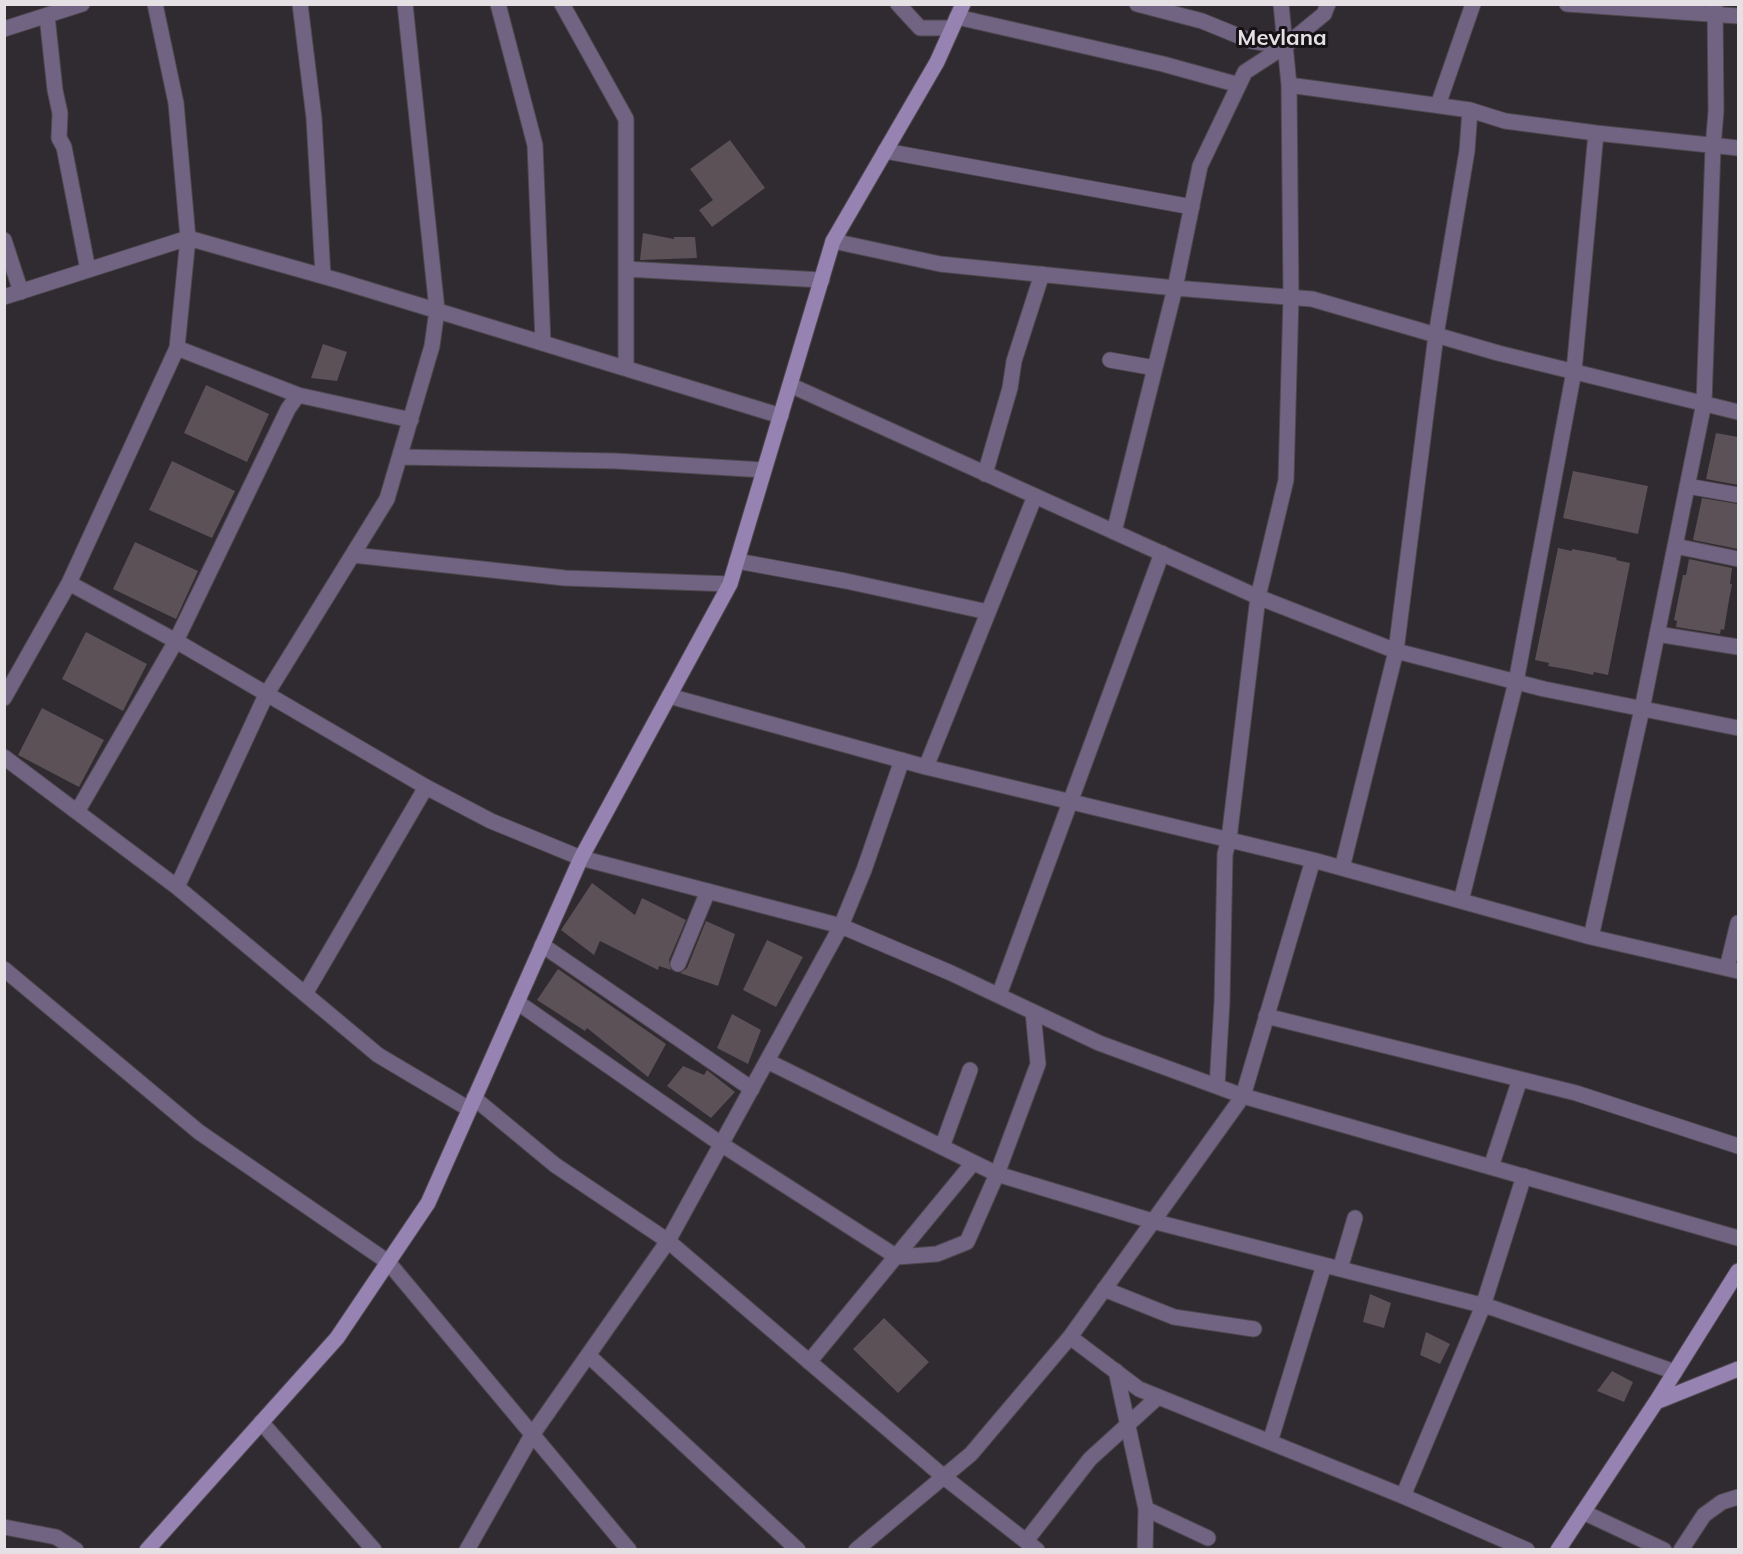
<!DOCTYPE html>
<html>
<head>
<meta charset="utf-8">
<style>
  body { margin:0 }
  #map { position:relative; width:1743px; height:1554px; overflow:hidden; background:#302a31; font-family:Mulish,sans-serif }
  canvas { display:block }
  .frame { position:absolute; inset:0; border:6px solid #e4e0e4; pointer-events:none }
</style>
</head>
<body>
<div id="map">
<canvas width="1743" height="1554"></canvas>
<div class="frame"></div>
</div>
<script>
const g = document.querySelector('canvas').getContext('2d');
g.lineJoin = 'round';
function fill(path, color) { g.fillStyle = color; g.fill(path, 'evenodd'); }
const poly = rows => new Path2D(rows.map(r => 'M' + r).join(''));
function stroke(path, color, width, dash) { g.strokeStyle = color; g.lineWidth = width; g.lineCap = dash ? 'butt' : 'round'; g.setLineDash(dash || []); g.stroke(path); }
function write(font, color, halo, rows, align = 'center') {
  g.font = font + ' Mulish,sans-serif'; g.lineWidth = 6; g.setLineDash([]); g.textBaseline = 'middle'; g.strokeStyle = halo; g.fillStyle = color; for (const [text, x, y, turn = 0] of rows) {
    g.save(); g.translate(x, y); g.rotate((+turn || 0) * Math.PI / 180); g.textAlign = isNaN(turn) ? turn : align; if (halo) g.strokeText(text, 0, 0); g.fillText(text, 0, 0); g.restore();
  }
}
const building = poly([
  [730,140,765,188,712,227,699,210,713,200,690,169],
  [643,233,674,239,674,237,695,237,697,258,640,260],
  [323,344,347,352,337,381,311,378],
  [206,385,269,414,247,462,184,433],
  [1716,433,1738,437,1738,485,1706,479],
  [172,461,235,491,212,538,149,510],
  [1573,471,1648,486,1638,534,1563,518],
  [1702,498,1738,504,1738,549,1693,540],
  [135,542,198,571,176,619,113,589],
  [1558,548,1572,551,1572,549,1594,553,1617,558,1616,560,1630,563,1608,675,1594,672,1593,675,1571,670,1548,666,1549,663,1535,660],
  [1689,559,1732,568,1730,584,1732,584,1728,606,1724,630,1721,629,1720,634,1676,627,1677,621,1674,620,1683,575,1686,575],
  [86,632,147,664,123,711,62,679],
  [42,708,104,740,79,787,18,755],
  [592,883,635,915,642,898,686,920,669,960,671,970,659,966,658,970,600,941,594,955,561,930],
  [706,921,735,934,718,986,680,973,687,968],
  [767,940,803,957,776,1007,743,990],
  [558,969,666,1044,648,1077,587,1028,585,1031,537,1000],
  [732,1014,761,1030,748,1064,717,1048],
  [683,1066,704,1075,707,1070,735,1092,711,1118,667,1086],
  [1370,1294,1391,1303,1384,1328,1363,1322],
  [884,1318,929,1362,898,1393,853,1349],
  [1426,1332,1450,1344,1440,1364,1420,1355],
  [1612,1371,1633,1382,1624,1402,1597,1391]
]);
const street = poly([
  [300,4,314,118,323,276],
  [498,4,535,145,543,343],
  [562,4,626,119,626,368],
  [898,4,920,28,952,28],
  [1137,4,1202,21,1251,41,1285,46],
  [1567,4,1738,16],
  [47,16,55,90,60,113,59,138,64,147,88,270],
  [957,17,1163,64,1239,85],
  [4,29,82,4],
  [1289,85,1470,110,1467,151,1436,335,1396,651,1342,868],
  [1438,105,1473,4],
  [1470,110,1505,121,1596,133,1738,148],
  [885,151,1192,207],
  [4,240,21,292],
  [833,241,940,264,1175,288,1312,299,1498,353,1738,412],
  [626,269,822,280],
  [4,297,188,238,340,281,781,416],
  [177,348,298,395,411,420],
  [1110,360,1155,368],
  [790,385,1258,597,1396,651,1544,689,1738,728],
  [400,457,616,461,764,470],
  [985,474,1010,388,1014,361,1042,274],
  [1687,486,1738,495],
  [1114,532,1175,288,1200,166,1245,72,1285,46,1324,14,1328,4],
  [1675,546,1738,559],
  [353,555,565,578,730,584],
  [737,561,846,581,988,612],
  [69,583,176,641,288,409,298,395],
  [1657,634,1738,647],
  [669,696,926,767,1313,860,1591,937,1738,971],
  [4,698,69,583,177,348,188,238,176,103,155,4],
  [4,757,177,887,378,1055,469,1109],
  [926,767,1035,496],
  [77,812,176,641,426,787,491,821,581,858,841,926,951,973,1099,1043,1243,1096,1738,1238],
  [177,887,266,695,387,499,432,346,437,310,405,4],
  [1461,901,1516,682,1574,371,1596,133],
  [1591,937,1642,709,1704,403,1713,147,1716,111,1715,4],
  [542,945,752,1089],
  [678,964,708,891],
  [1727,968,1738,923],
  [4,969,199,1132,388,1262,629,1550],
  [305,994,426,787],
  [999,995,1162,553],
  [517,1002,721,1144,897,1257,937,1254,967,1242,997,1174,1038,1064,1033,1012],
  [1266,1016,1576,1093,1738,1146],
  [767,1061,997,1174,1152,1221,1493,1308,1675,1372],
  [1217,1086,1222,1002,1225,854,1229,839,1258,597,1286,480,1291,297,1289,85,1281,4],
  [474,1098,555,1165,668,1241,944,1477,1037,1550],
  [942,1147,970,1070],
  [1491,1167,1520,1079],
  [1340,1269,1355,1218],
  [1104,1289,1174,1317,1254,1329],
  [1070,1337,1139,1389,1403,1496,1527,1550],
  [588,1355,798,1550],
  [809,1362,973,1163],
  [1116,1371,1146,1509,1145,1550],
  [261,1422,374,1550],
  [1270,1442,1324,1265],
  [1403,1496,1483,1306,1524,1176],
  [1146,1509,1208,1538],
  [1583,1512,1664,1550],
  [4,1527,56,1537,76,1550],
  [1026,1541,1090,1459,1158,1397],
  [467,1550,532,1435,668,1241,841,926,864,870,902,760],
  [856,1550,971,1454,1070,1337,1243,1096,1313,860],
  [1681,1550,1704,1515,1722,1502,1738,1497]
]);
const secondary = poly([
  [1656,1402,1738,1369],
  [147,1550,337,1338,428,1203,581,858,730,584,833,241,937,62,963,4],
  [1558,1550,1656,1402,1738,1271]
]);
const districtNames = [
  ["Mevlana",1282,38]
];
fill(building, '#5b5156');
stroke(street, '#4d474e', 17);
stroke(secondary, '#4d474e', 17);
stroke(street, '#706482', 15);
stroke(secondary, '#9683b2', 15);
write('bold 22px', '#e4e0e4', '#161316', districtNames);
</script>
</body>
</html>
